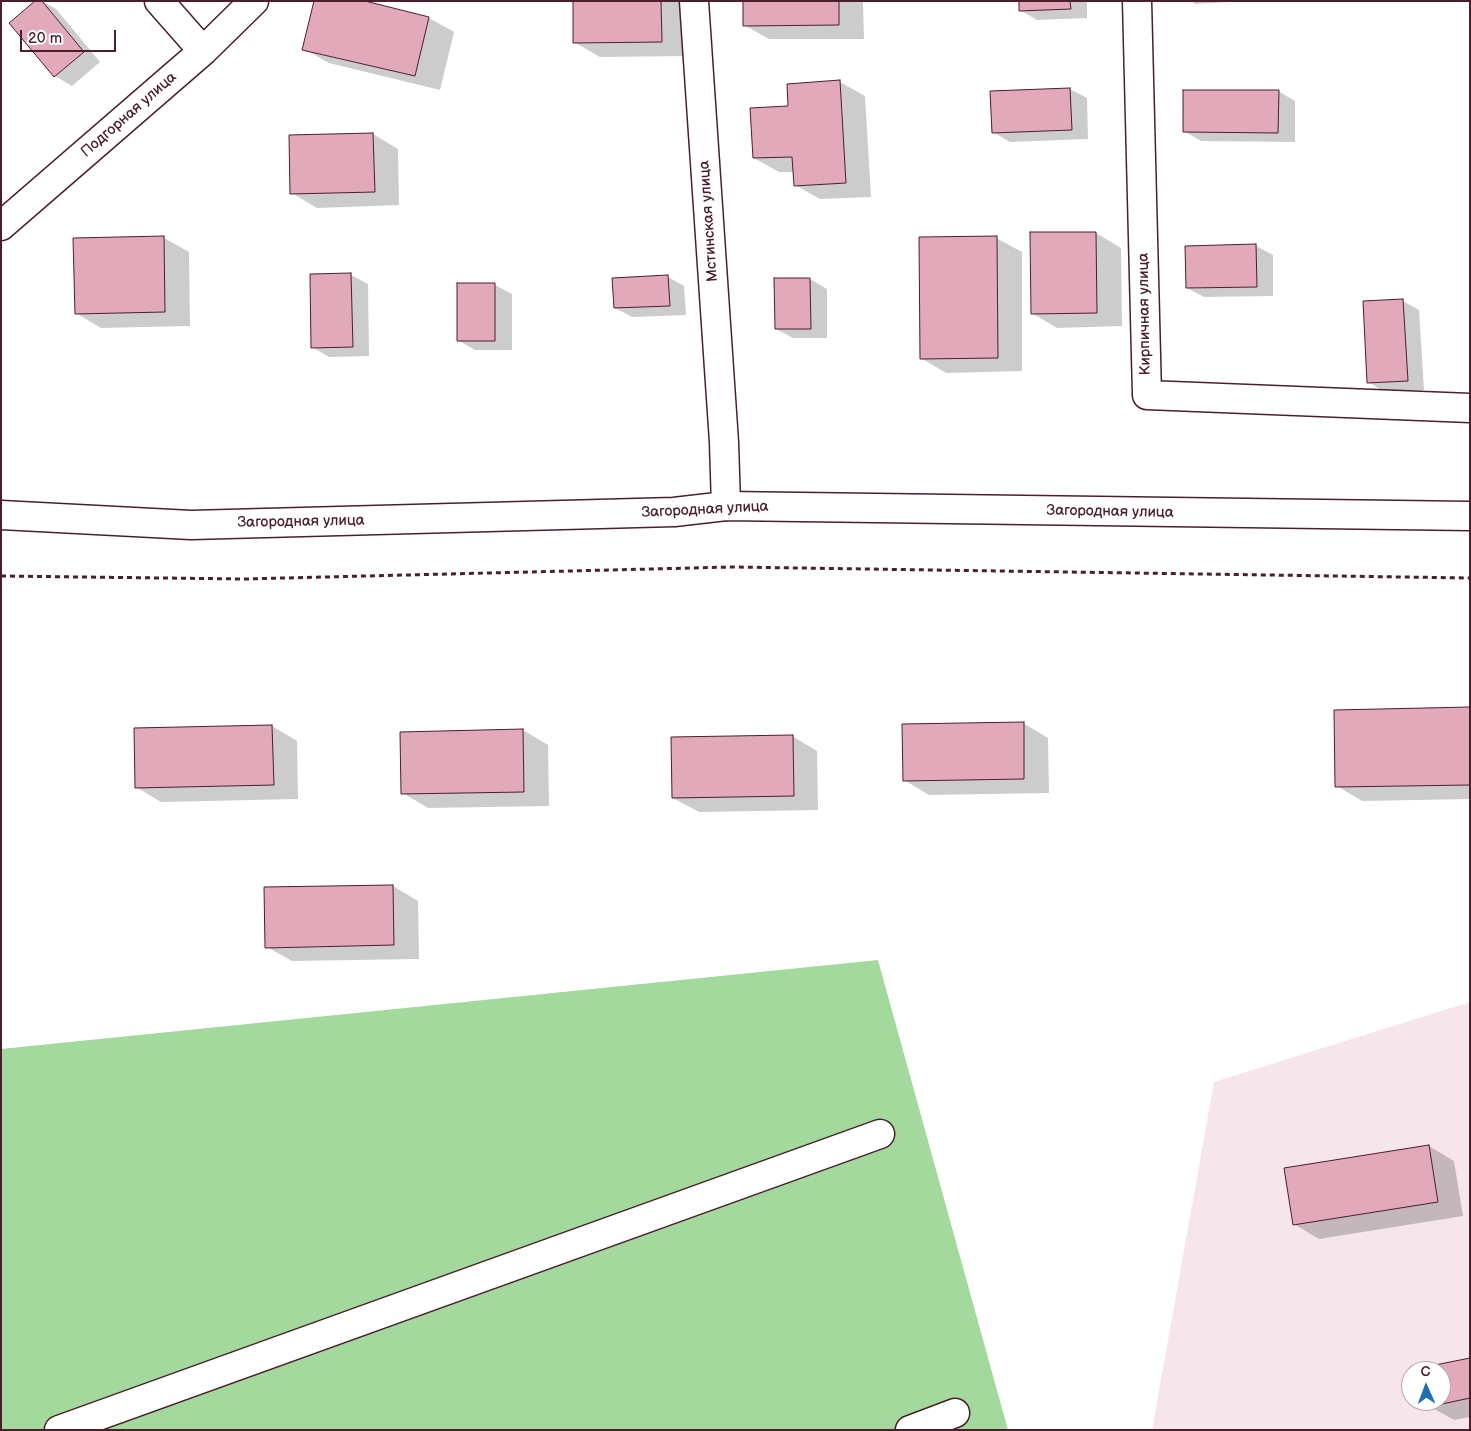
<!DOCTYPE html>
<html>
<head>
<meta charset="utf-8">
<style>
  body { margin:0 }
  #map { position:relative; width:1471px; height:1431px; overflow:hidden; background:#fff; font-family:"Balsamiq Sans",sans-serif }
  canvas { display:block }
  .frame { position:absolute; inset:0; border:2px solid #4a1f2b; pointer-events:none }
  .north { position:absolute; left:1401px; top:1361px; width:50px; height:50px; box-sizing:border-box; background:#fff; border:1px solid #b7a5aa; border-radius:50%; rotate:358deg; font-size:14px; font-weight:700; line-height:20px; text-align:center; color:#4a1f2b }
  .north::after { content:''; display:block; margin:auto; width:18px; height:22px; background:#1f6fb2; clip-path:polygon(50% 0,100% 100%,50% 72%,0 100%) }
  .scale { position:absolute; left:20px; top:30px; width:96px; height:22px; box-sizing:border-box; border:2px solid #4a1f2b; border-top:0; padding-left:6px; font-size:15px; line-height:18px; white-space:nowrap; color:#4a1f2b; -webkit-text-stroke:4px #fff; paint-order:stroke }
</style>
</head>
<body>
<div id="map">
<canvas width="1471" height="1431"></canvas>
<div class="frame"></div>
<div class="north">С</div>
<div class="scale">20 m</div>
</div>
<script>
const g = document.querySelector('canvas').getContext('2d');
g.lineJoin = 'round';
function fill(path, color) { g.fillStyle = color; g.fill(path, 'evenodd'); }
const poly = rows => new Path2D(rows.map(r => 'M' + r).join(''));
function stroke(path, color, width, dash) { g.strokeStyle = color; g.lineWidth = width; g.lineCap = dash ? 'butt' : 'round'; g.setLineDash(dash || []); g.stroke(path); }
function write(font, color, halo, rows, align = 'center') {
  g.font = font + ' "Balsamiq Sans",sans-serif'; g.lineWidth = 4.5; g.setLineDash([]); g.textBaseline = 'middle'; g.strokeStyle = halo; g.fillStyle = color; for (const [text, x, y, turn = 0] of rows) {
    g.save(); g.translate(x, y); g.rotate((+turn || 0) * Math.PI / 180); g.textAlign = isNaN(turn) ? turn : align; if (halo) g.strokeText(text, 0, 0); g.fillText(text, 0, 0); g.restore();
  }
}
const built = poly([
  [1470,1002,1470,1430,1152,1430,1214,1082],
  [1411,1371,1441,1371,1441,1401,1411,1401]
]);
const green = poly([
  [878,960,1008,1430,1,1430,1,1049]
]);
const shadow = poly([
  [42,1,56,9,100,62,72,86,55,76,10,23],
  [360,1,429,18,454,32,440,90,329,63,304,49],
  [574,1,686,1,687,56,600,57,574,42],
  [744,1,863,1,864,39,769,39,744,25],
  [1020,1,1087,1,1087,18,1037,20,1020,10],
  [1190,1,1249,1,1195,4],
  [840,82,865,96,871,197,820,199,795,185,794,172,779,172,754,158,790,107],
  [1070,89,1087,98,1088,139,1010,142,993,132],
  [1278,91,1295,101,1295,142,1201,141,1184,131],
  [373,134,398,149,399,205,317,208,292,193],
  [1096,233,1121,248,1122,326,1057,328,1032,313],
  [164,238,189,252,190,326,101,328,76,313],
  [996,238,1022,252,1022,371,946,373,921,358],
  [1256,246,1273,255,1273,296,1204,297,1187,288],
  [351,275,368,284,369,356,329,357,312,347,311,276],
  [668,277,684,286,686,315,632,317,615,308],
  [810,279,827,289,827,338,793,338,776,329],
  [458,284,495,285,512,294,512,350,475,350,458,340],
  [1403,301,1419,310,1424,390,1385,392,1368,382],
  [1470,708,1470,799,1362,801,1337,786],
  [1023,723,1048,738,1049,793,929,795,904,780],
  [272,726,297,741,298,799,161,802,136,787],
  [523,730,548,745,549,806,428,808,403,793],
  [792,736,817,751,818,810,699,812,673,798],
  [393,886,418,901,419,959,292,961,267,947],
  [1429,1146,1454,1161,1463,1216,1319,1239,1294,1224],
  [1470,1360,1470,1417,1454,1420,1429,1406,1428,1401,1441,1401,1441,1371,1422,1371]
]);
const building = poly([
  [35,1,42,1,84,52,54,77,9,23,35,1],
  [314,1,365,1,429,17,415,76,302,50,314,1],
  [573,1,661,1,662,42,573,43,573,1],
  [743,1,839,1,839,25,743,26,743,1],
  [1019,1,1070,1,1071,9,1019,11,1019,1],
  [840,80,846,183,794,186,792,157,753,158,750,108,788,106,787,84,840,80],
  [1070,88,1072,130,992,133,990,91,1070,88],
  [1183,90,1279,90,1278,133,1183,132,1183,90],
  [373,133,375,192,290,194,289,135,373,133],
  [1030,232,1096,232,1097,313,1031,314,1030,232],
  [164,236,165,312,75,314,73,238,164,236],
  [997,236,998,358,920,359,919,237,997,236],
  [1256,244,1257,287,1186,288,1185,246,1256,244],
  [351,273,353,347,311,348,310,274,351,273],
  [668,275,670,306,614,308,612,278,668,275],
  [774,278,810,278,811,329,775,329,774,278],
  [457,283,495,283,495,341,457,341,457,283],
  [1403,299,1408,381,1367,383,1363,301,1403,299],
  [1470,707,1470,785,1335,787,1334,710,1470,707],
  [1024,722,1024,779,903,781,902,724,1024,722],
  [272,725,274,785,135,788,134,728,272,725],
  [523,729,524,792,401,794,400,732,523,729],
  [793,735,794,796,672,798,671,737,793,735],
  [393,885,394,945,265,948,264,887,393,885],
  [1429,1145,1438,1202,1293,1225,1284,1168,1429,1145],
  [1470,1358,1470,1398,1428,1407,1427,1401,1441,1401,1441,1371,1421,1371,1420,1368,1470,1358]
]);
const path = poly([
  [1,576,244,579,732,567,1470,578]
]);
const minor = poly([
  [159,1,203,51],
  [694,1,724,442,726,506],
  [1137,1,1147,395,1470,408],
  [1,226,203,51,254,1],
  [59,1430,880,1134],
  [910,1430,955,1413]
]);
const secondary = poly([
  [1,515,191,525,674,512,726,506,1470,516]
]);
const streetNames = [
  ["Подгорная улица",129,115,-41],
  ["Мстинская улица",709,221,-94],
  ["Кирпичная улица",1145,314,-91],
  ["Загородная улица",705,510,-3],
  ["Загородная улица",1110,512,1],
  ["Загородная улица",301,522,-1]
];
fill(built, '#f6e5ea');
fill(green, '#a3d99d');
fill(shadow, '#0003');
fill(building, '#e1a9ba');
stroke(building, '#4a1f2b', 1);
stroke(minor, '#4a1f2b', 31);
stroke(secondary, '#4a1f2b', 31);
stroke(path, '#4a1f2b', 3, [5, 4]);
stroke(minor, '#fff', 28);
stroke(secondary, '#fff', 28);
write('15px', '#4a1f2b', '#fff', streetNames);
</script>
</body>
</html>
